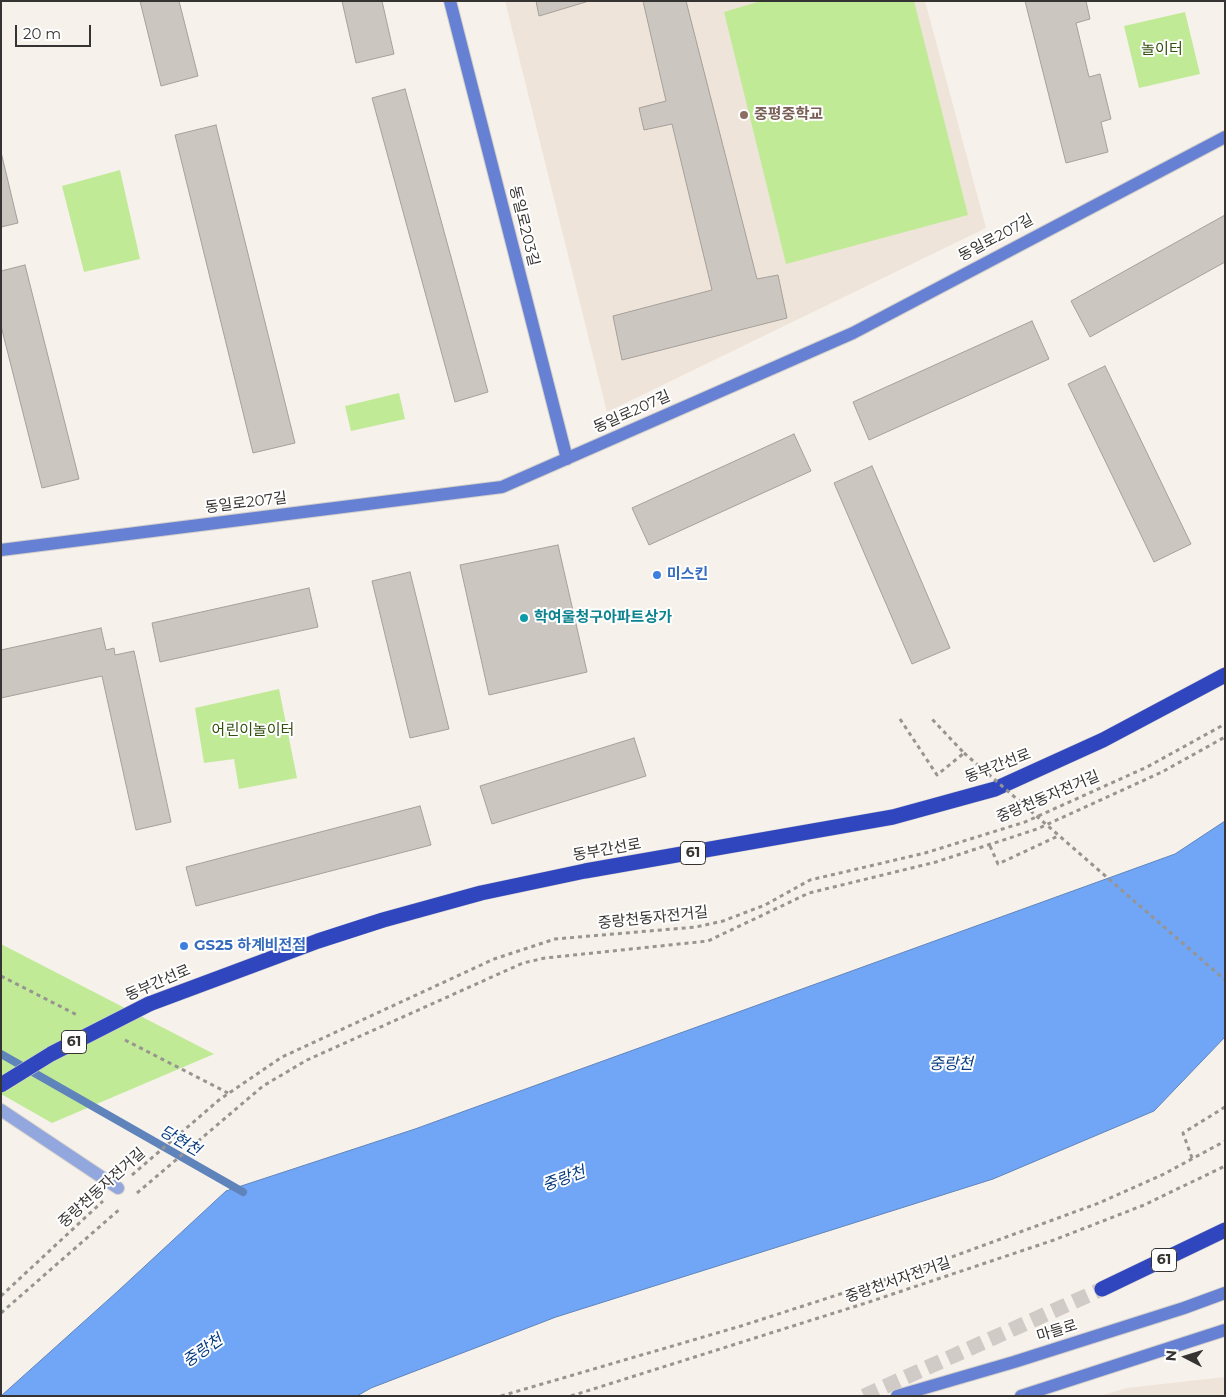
<!DOCTYPE html>
<html>
<head>
<meta charset="utf-8">
<style>
  body { margin:0 }
  #map { position:relative; width:1226px; height:1397px; overflow:hidden; background:#f6f1eb; font-family:Montserrat,sans-serif }
  canvas { display:block }
  .frame { position:absolute; inset:0; border:2px solid #363432; pointer-events:none }
  .north { position:absolute; left:1161px; top:1332px; width:50px; height:50px; -webkit-text-stroke:4px #fff; paint-order:stroke; rotate:275deg; font-size:14px; font-weight:700; line-height:20px; text-align:center; color:#363432 }
  .north::after { content:''; display:block; margin:auto; width:18px; height:22px; background:#363432; clip-path:polygon(50% 0,100% 100%,50% 72%,0 100%) }
  .scale { position:absolute; left:15px; top:25px; width:76px; height:22px; box-sizing:border-box; border:2px solid #363432; border-top:0; padding-left:6px; font-size:15px; line-height:18px; white-space:nowrap; color:#363432; -webkit-text-stroke:4px #fff; paint-order:stroke }
</style>
</head>
<body>
<div id="map">
<canvas width="1226" height="1397"></canvas>
<div class="frame"></div>
<div class="north">N</div>
<div class="scale">20 m</div>
</div>
<script>
const g = document.querySelector('canvas').getContext('2d');
g.lineJoin = 'round';
function fill(path, color) { g.fillStyle = color; g.fill(path, 'evenodd'); }
const poly = rows => new Path2D(rows.map(r => 'M' + r).join(''));
function stroke(path, color, width, dash) { g.strokeStyle = color; g.lineWidth = width; g.lineCap = dash ? 'butt' : 'round'; g.setLineDash(dash || []); g.stroke(path); }
function write(font, color, halo, rows, align = 'center') {
  g.font = font + ' Montserrat,"Noto Sans KR",sans-serif'; g.lineWidth = 4; g.setLineDash([]); g.textBaseline = 'middle'; g.strokeStyle = halo; g.fillStyle = color; for (const [text, x, y, turn = 0] of rows) {
    g.save(); g.translate(x, y); g.rotate((+turn || 0) * Math.PI / 180); g.textAlign = isNaN(turn) ? turn : align; if (halo) g.strokeText(text, 0, 0); g.fillText(text, 0, 0); g.restore();
  }
}
const built = poly([
  [505,1,925,1,986,228,607,412],
  [1225,1377,1225,1396,1100,1396,1127,1388]
]);
const green = poly([
  [761,1,914,1,968,215,786,264,724,12],
  [1185,12,1200,74,1139,88,1124,26],
  [120,170,140,259,84,272,62,186],
  [399,393,405,419,351,431,345,406],
  [279,689,297,778,239,789,234,759,204,763,195,708],
  [1,944,214,1054,52,1123,1,1094]
]);
const water = poly([
  [1225,821,1225,1037,1154,1111,993,1179,556,1317,371,1388,357,1396,1,1396,118,1291,226,1191,415,1129,1175,854,1225,821]
]);
const stream = poly([
  [1,1054,243,1192]
]);
const building = poly([
  [140,1,179,1,198,76,161,86,140,1],
  [342,1,382,1,394,54,356,63,342,1],
  [536,1,589,1,539,16,536,1],
  [643,1,686,1,757,279,778,275,787,318,622,360,613,316,712,290,672,124,644,130,639,108,666,101,643,1],
  [1025,1,1086,1,1090,19,1076,23,1089,77,1100,74,1111,119,1101,122,1108,152,1066,163,1025,1],
  [405,89,488,392,455,402,372,98,405,89],
  [216,125,295,443,253,453,175,135,216,125],
  [1,152,18,223,1,227,1,152],
  [1225,215,1225,262,1090,337,1071,301,1225,215],
  [25,265,79,479,42,488,1,326,1,271,25,265],
  [1032,321,1049,359,869,440,853,402,1032,321],
  [1105,366,1191,544,1154,562,1068,384,1105,366],
  [794,434,811,471,649,545,632,508,794,434],
  [872,466,950,648,912,664,834,483,872,466],
  [558,545,587,672,489,695,460,565,558,545],
  [410,572,449,729,410,738,372,581,410,572],
  [309,588,318,627,160,662,152,623,309,588],
  [101,628,106,650,114,648,115,655,134,651,171,822,136,830,102,676,1,698,1,650,101,628],
  [634,738,646,776,492,824,480,786,634,738],
  [420,806,431,845,196,906,186,867,420,806]
]);
const highwayTunnel = poly([
  [864,1396,1102,1289]
]);
const path = poly([
  [900,719,937,775,964,753,931,718],
  [990,846,998,864,1058,836],
  [1,976,79,1016],
  [125,1040,228,1093],
  [1192,1158,1183,1133,1225,1107],
  [132,1175,219,1100,282,1057,494,959,555,939,696,927,723,921,765,905,810,880,925,853,1025,822,1147,767,1225,724],
  [137,1193,263,1086,307,1060,523,963,545,958,708,941,809,893,936,862,1037,829,1162,772,1225,737],
  [1,1296,103,1201],
  [1,1313,121,1208],
  [501,1396,741,1326,927,1266,1099,1203,1164,1174,1225,1141],
  [571,1396,869,1302,1054,1240,1144,1205,1225,1166]
]);
const street = poly([
  [1,1110,118,1188]
]);
const secondary = poly([
  [450,1,567,459],
  [1,550,502,487,853,333,1225,137],
  [897,1396,1014,1362,1184,1308,1225,1293],
  [1021,1396,1225,1330]
]);
const highway = poly([
  [149,1004,318,941,383,920,481,893,585,871,893,817,995,789,1103,740,1225,675],
  [1102,1289,1225,1230]
]);
const pathBridge = poly([
  [964,753,1225,980]
]);
const highwayBridge = poly([
  [1,1085,51,1054,149,1004]
]);
const markers = [
  [744,115,5,"#8d6e63"],
  [657,575,5,"#3f7fe0"],
  [524,618,5,"#0f9aa8"],
  [184,946,5,"#3f7fe0"]
];
const shields = [
  [693,853,25],
  [74,1042,25],
  [1164,1260,25]
];
const shieldNames = [
  ["61",693,853],
  ["61",74,1042],
  ["61",1164,1260]
];
const parkNames = [
  ["놀이터",1162,50],
  ["어린이놀이터",253,731]
];
const educationNames = [
  ["중평중학교",754,115]
];
const streetNames = [
  ["동일로203길",524,226,76],
  ["동일로207길",996,238,-28],
  ["동일로207길",632,412,-24],
  ["동일로207길",246,503,-7],
  ["동부간선로",998,766,-21],
  ["중랑천동자전거길",1048,797,-23],
  ["동부간선로",607,850,-10],
  ["중랑천동자전거길",653,918,-6],
  ["동부간선로",158,983,-23],
  ["중랑천동자전거길",102,1188,-42],
  ["중랑천서자전거길",898,1280,-19],
  ["마들로",1057,1331,-17]
];
const shopNames = [
  ["미스킨",667,575],
  ["GS25 하계비전점",194,946]
];
const cultureNames = [
  ["학여울청구아파트상가",534,618]
];
const waterNames = [
  ["중랑천",951,1064],
  ["당현천",180,1141,30],
  ["중랑천",564,1179,-20],
  ["중랑천",203,1351,-35]
];
fill(built, '#efe4d9');
fill(green, '#c1ea97');
fill(water, '#71a6f6');
stroke(water, '#5f84bb', 1);
stroke(stream, '#5f84bb', 8);
fill(building, '#cbc6c0');
stroke(building, '#a5a09b', 1);
stroke(highwayTunnel, '#d0cbc6', 15, [15, 8]);
stroke(street, '#d3cfca', 14);
stroke(secondary, '#d3cfca', 14);
stroke(highway, '#d3cfca', 16);
stroke(path, '#989490', 3, [4, 4]);
stroke(street, '#93a7df', 12);
stroke(secondary, '#6680d3', 12);
stroke(highway, '#2f46be', 15);
stroke(highwayBridge, '#d3cfca', 16, []);
stroke(pathBridge, '#989490', 3, [4, 4]);
stroke(highwayBridge, '#2f46be', 15);
for (const [x, y, r, color] of markers) { const dot = new Path2D(); dot.arc(x, y, r, 0, 2 * Math.PI); g.fillStyle = color; g.fill(dot); stroke(dot, '#fff', 2); }
for (const [x, y, w] of shields) { const box = new Path2D(); box.roundRect(x - w / 2, y - 11.5, w, 23, 4); g.fillStyle = '#fff'; g.fill(box); stroke(box, '#363432', 1); }
write('bold 14px', '#363432', null, shieldNames);
write('15px', '#34500f', '#fff', parkNames);
write('bold 15px', '#785e54', '#fff', educationNames, 'left');
write('15px', '#363432', '#fff', streetNames);
write('bold 15px', '#366cbe', '#fff', shopNames, 'left');
write('bold 15px', '#0d838f', '#fff', cultureNames, 'left');
write('italic 16px', '#073c80', '#fff', waterNames);
</script>
</body>
</html>
